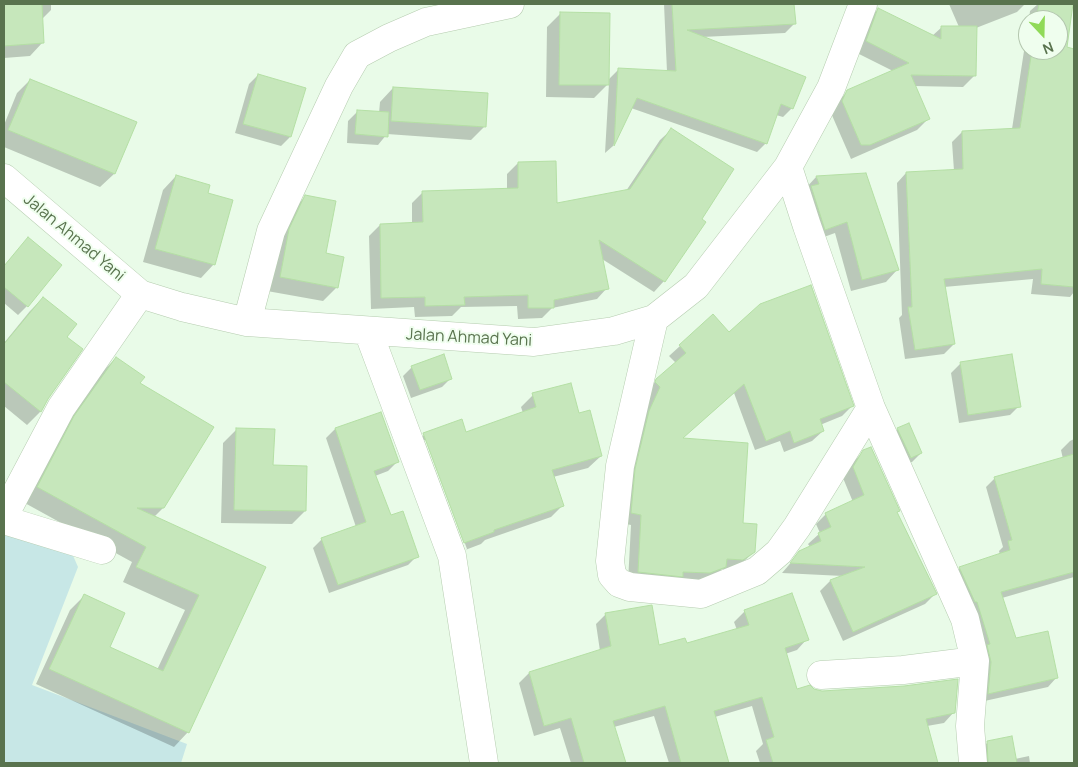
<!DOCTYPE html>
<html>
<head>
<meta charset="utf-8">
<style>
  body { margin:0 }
  #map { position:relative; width:1078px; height:767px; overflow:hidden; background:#e9fbe8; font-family:Manrope,sans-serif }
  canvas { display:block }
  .frame { position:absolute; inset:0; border:5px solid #59734e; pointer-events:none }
  .north { position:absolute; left:1018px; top:10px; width:50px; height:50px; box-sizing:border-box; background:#effeee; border:1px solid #b3c6ae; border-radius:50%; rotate:159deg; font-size:14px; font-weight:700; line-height:20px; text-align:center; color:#59734e }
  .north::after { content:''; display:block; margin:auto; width:18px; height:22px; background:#90da58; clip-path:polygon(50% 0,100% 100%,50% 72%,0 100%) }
</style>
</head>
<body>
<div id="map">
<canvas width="1078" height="767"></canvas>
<div class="frame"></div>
<div class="north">N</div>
</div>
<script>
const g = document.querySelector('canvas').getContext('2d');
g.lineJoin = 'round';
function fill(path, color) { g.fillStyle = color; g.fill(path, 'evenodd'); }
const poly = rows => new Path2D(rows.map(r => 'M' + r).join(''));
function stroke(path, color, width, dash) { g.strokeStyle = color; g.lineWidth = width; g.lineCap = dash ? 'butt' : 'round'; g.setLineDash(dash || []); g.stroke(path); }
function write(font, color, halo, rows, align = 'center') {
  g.font = font + ' Manrope,sans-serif'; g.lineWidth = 4; g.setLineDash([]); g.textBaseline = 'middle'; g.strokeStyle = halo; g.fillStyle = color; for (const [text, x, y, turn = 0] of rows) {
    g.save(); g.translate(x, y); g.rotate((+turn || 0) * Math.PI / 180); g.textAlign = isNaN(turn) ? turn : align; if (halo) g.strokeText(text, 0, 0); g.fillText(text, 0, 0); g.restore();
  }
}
const green = poly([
  [4,532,71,551,78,567,32,685,187,744,181,763,4,763]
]);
const shadow = poly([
  [4,4,51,4,51,10,42,19,43,42,30,56,4,58],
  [664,4,793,4,794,24,785,33,702,37,792,108,783,117,776,115,766,143,757,152,631,108,613,146,605,153,609,83,594,98,546,97,547,27,560,14,608,80,618,70,667,72],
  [949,4,1025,4,1017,12,976,28,974,76,963,87,914,86,928,119,917,130,851,159,831,113,836,103,848,91,893,71,855,52,867,20,878,9,932,36,942,27,959,27],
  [1038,4,1072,6,1065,48,1074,50,1074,292,1070,297,1031,294,1033,279,944,287,954,344,944,354,905,359,899,318,902,315,897,183,906,173,954,171,952,142,962,132,1012,129,1028,25,1028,50,1058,50,1058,20,1029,20,1030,11],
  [258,75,304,89,290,137,281,146,235,133,249,84],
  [30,80,135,123,114,174,100,187,4,147,4,125,17,93],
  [393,88,484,127,471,140,387,134,378,145,347,143,348,121,357,112,379,113,380,102],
  [671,130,700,219,664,281,654,292,602,259,607,288,597,299,552,308,542,318,518,319,517,306,461,307,452,316,415,317,414,307,371,309,369,236,380,225,412,224,412,203,423,192,507,190,507,174,518,163,556,204,626,191,660,140],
  [865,175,897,270,886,282,851,291,835,233,813,241,805,189,816,177],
  [176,176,206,194,214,264,201,278,143,262,163,190],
  [306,196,325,254,342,258,336,288,323,301,267,291,277,243,292,210],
  [28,238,27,306,18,315,4,303,4,266],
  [43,298,65,337,47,398,40,412,27,425,4,406,4,343,30,311],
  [713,316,729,333,852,406,842,416,820,425,823,431,812,441,784,452,780,441,755,450,734,393,681,439,742,524,754,552,743,562,732,569,722,569,715,577,699,583,628,582,631,525,621,523,639,422,650,398,646,393,646,390,676,363,669,356],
  [1011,356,1019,406,1010,415,959,423,951,373,960,364],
  [116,358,138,384,164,507,154,517,265,568,188,732,174,747,36,684,70,610,84,596,108,648,157,670,185,610,123,582,132,562,23,502,60,432,101,373],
  [412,367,451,378,442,387,411,398,403,376],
  [533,395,601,456,588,468,553,477,563,505,551,517,485,540,481,544,452,555,412,447,424,435,466,433,523,413,521,407],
  [424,440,427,440,467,549,465,550],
  [237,429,272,466,305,511,292,524,221,523,223,443],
  [335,429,397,462,388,471,375,476,390,517,417,556,408,565,329,593,313,548,322,539,356,527,326,438],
  [898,429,921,453,912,462,901,466,889,438],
  [1074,439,1074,501,1066,509,1074,539,1074,577,1002,598,1015,639,1057,677,1048,687,980,702,951,577,960,568,1000,555,999,551,1003,547,986,487,995,478,1063,459,1061,450,1070,441],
  [864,451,935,594,925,604,843,641,820,591,830,581,843,576,782,573,800,552,810,547,808,544,820,533,816,524,826,514,853,502,843,478,853,462],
  [745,611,807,639,797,650,785,654,796,690,814,690,954,712,944,723,927,726,937,763,760,763,756,751,763,744,752,706,715,717,728,763,669,763,654,716,614,727,625,763,571,763,560,728,534,736,519,683,529,673,600,651,596,624,606,614,658,647,686,645,737,630,734,622],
  [988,742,1015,759,1029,756,1030,763,979,763,978,752]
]);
const building = poly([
  [4,4,42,4,44,43,4,46,4,4],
  [672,4,794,4,796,24,687,30,806,77,793,109,781,104,767,144,637,98,614,146,618,68,676,71,672,4],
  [1039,4,1073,4,1067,47,1074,49,1074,287,1041,284,1042,269,944,279,955,344,915,350,908,307,912,307,906,172,963,169,962,131,1020,128,1032,50,1058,50,1058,20,1036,20,1039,4],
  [878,8,941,39,941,26,977,26,976,76,911,75,930,119,870,145,861,145,842,101,847,90,909,63,866,41,878,8],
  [560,12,610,13,609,85,559,85,560,12],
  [258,74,306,88,291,137,243,124,258,74],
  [30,79,137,122,115,174,8,130,30,79],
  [393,87,488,93,486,127,391,121,393,87],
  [357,110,389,112,388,137,355,134,357,110],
  [671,128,734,169,702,219,706,222,665,282,599,240,609,289,554,300,554,308,528,308,528,295,464,297,465,305,425,306,425,297,381,298,380,224,423,222,422,191,518,188,518,162,556,161,557,203,630,189,671,128],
  [866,173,899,270,862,280,847,222,825,230,811,186,819,184,816,176,866,173],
  [176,175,210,185,208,193,233,200,215,265,155,249,176,175],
  [305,195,336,201,326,253,344,257,338,288,280,277,289,229,305,195],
  [28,237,62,265,28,307,4,287,4,266,28,237],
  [811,285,854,406,820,419,824,431,794,443,790,431,766,441,744,384,683,438,748,443,743,523,757,524,755,552,743,560,727,559,726,567,710,573,683,572,683,577,638,572,641,515,631,513,635,469,649,411,660,387,655,382,656,379,686,353,679,345,713,314,729,332,760,304,811,285],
  [43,297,77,324,67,337,83,349,48,399,41,412,4,382,4,344,43,297],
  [444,354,452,379,420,390,411,366,444,354],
  [1012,354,1021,407,968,415,960,362,1012,354],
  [116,357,145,377,140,383,214,427,164,508,137,508,266,567,189,733,49,669,84,594,125,613,110,647,163,671,199,595,136,567,146,547,37,487,74,416,116,357],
  [571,383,579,413,590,410,602,456,552,470,564,506,494,530,494,532,464,543,423,433,462,419,466,432,536,407,532,393,571,383],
  [381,412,399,462,374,471,391,515,403,511,419,557,338,585,321,538,366,522,335,428,381,412],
  [909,423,922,453,911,458,897,428,909,423],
  [236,428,275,429,273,465,307,466,306,511,234,510,236,428],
  [871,447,900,511,897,512,937,594,853,632,830,580,865,567,790,563,799,551,821,541,818,533,831,527,825,513,864,495,853,467,863,450,871,447],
  [1074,454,1074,572,1001,592,1016,638,1048,631,1058,678,988,694,991,662,987,645,990,644,977,602,975,602,959,567,1010,550,1008,541,1012,540,994,477,1074,454],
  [792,593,809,640,785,648,797,689,810,685,814,689,822,691,904,686,958,679,955,713,926,719,938,763,773,763,766,740,774,737,762,697,714,711,729,763,681,763,665,706,613,721,626,763,584,763,571,718,544,726,529,672,611,646,605,613,652,605,659,645,685,638,687,643,749,625,744,610,792,593],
  [1012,736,1017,763,988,763,987,741,1012,736]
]);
const minor = poly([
  [788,167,807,226,871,408,965,619,975,661,970,726,973,763],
  [4,178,140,294,182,307,247,322,534,342,614,331,654,319,696,286,788,167,831,88,863,4],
  [654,319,620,466,610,561,612,575,619,583,630,587,701,594,757,571,779,552,797,527,871,408],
  [247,322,271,231,339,86,357,55,389,38,426,22,510,4],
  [368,331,452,556,484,763],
  [4,516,61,408,140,294],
  [4,520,102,550],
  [821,675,903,670,975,661]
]);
const streetNames = [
  ["Jalan Ahmad Yani",74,238,40],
  ["Jalan Ahmad Yani",469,338,3]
];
fill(green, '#c7e7e6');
fill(shadow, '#0003');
fill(building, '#c6e7bb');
stroke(building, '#b4dfa4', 1);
stroke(minor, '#b5ccaf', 29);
stroke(minor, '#fff', 28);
write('16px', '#59734e', '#effeee', streetNames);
</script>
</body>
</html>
